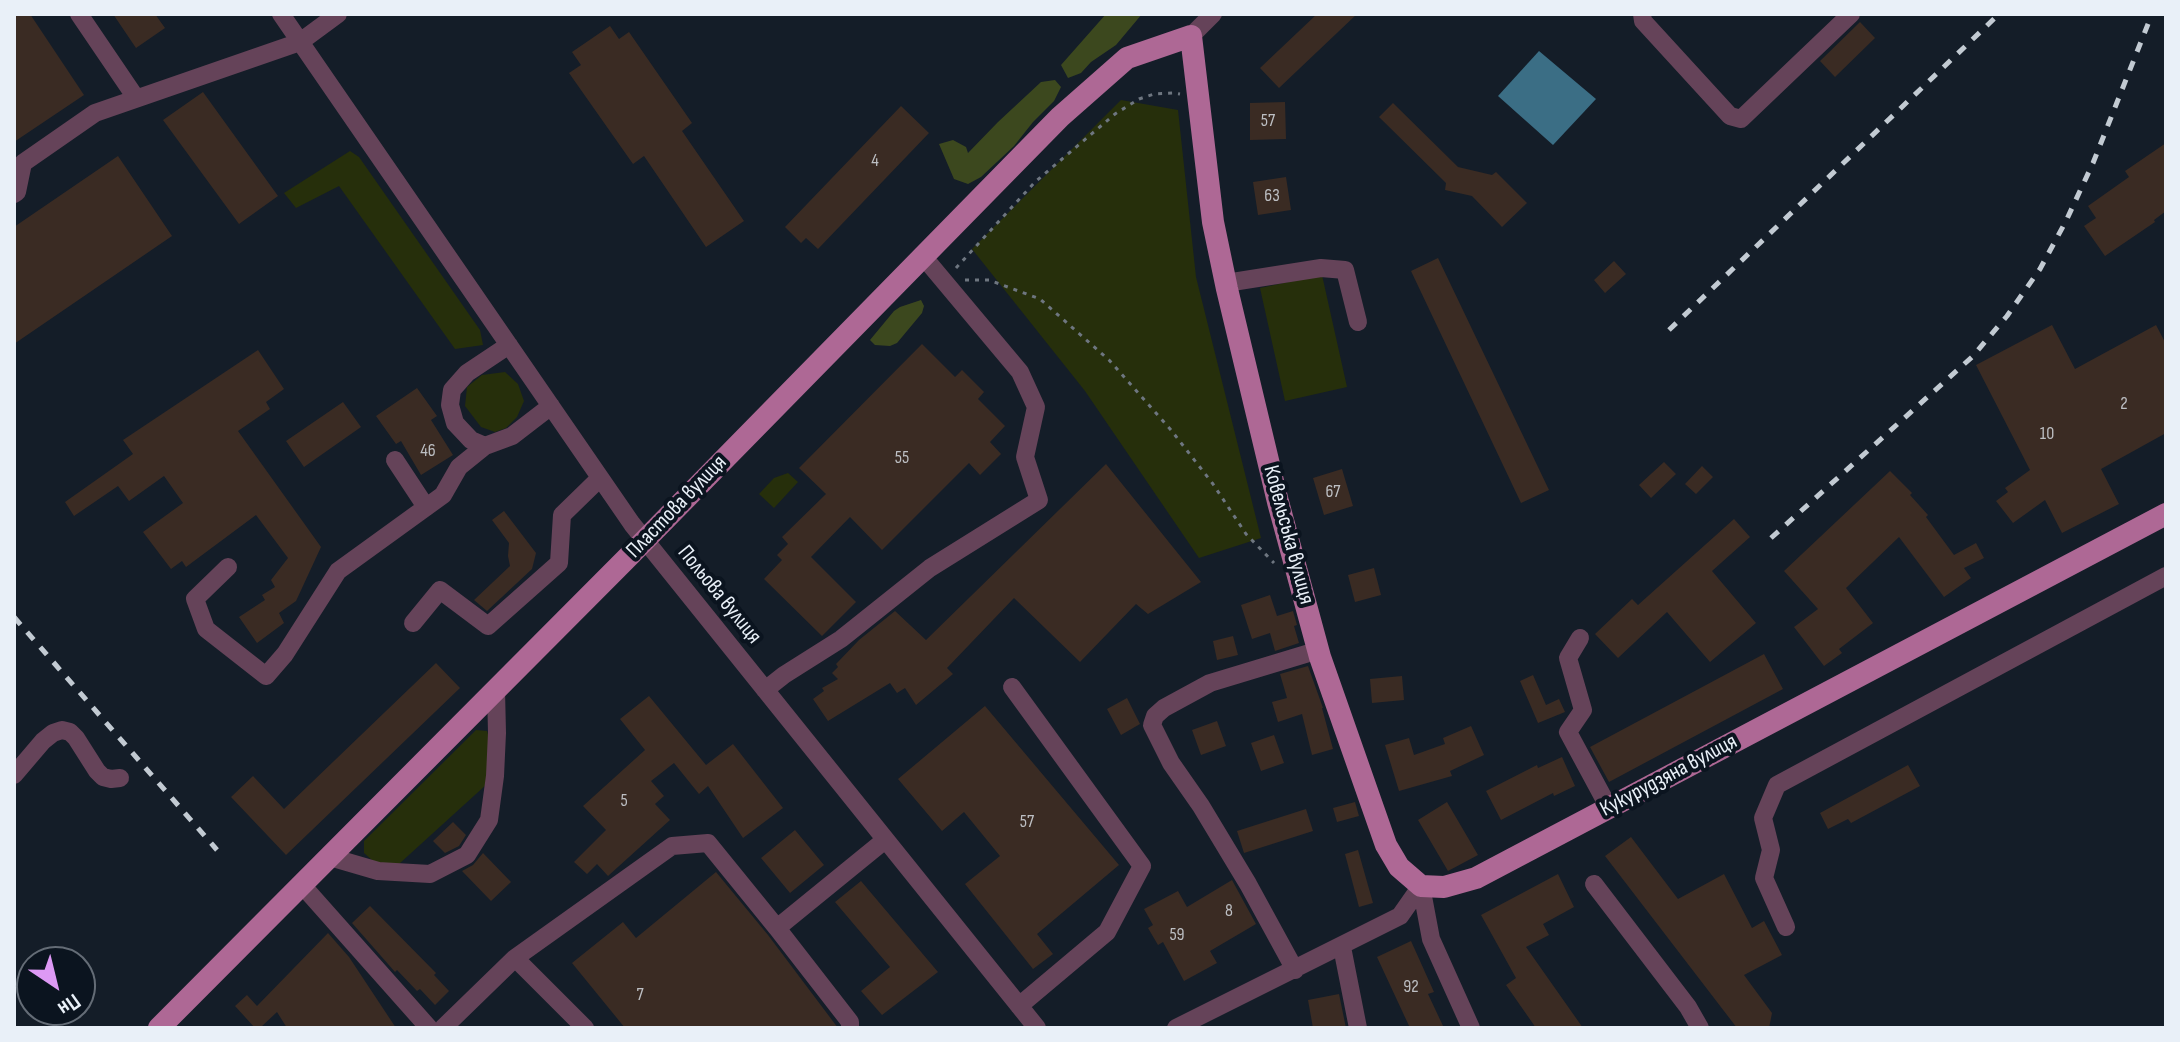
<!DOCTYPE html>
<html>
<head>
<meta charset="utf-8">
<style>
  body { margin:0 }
  #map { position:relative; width:2180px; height:1042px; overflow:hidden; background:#141d28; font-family:"Sofia Sans Condensed",sans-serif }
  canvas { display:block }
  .frame { position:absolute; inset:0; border:16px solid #e9f0f8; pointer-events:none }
  .north { position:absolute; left:16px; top:946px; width:80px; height:80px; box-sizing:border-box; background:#0b141f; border:2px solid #646c76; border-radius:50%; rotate:145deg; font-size:22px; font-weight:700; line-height:32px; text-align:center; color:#e9f0f8 }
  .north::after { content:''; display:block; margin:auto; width:28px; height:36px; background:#dd99f4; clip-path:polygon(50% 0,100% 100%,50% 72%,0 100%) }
</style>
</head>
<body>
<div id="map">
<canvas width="2180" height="1042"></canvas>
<div class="frame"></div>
<div class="north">Пн</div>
</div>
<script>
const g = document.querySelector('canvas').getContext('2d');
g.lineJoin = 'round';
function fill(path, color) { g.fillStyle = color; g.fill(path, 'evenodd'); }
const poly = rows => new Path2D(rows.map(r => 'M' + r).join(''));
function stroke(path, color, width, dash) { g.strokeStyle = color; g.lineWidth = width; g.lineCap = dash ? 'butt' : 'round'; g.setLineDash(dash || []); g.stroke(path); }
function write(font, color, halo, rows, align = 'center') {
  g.font = font + ' "Sofia Sans Condensed",sans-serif'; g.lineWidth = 8; g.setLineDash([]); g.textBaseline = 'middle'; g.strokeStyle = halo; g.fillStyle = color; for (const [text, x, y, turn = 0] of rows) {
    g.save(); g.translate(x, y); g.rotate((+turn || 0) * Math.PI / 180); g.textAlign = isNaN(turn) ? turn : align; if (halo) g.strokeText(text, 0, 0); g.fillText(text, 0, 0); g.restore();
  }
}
const green = poly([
  [1121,100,1178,110,1196,277,1261,538,1199,558,1085,391,972,249],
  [350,151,359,157,480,330,483,345,455,349,339,186,296,208,284,193],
  [1322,275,1347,387,1285,401,1260,288],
  [505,372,518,384,524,401,517,417,506,428,495,432,481,427,465,406,467,387,482,375],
  [788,473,798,482,774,508,759,494,774,478],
  [476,730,487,731,491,743,487,784,399,864,384,867,373,861,364,853,364,841]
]);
const forest = poly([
  [1106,14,1142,14,1116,45,1091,62,1081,73,1068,78,1061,65],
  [1055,80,1061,87,1054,101,1033,122,1014,146,981,177,968,184,954,179,939,144,953,140,966,147,968,153,998,122,1041,82],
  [921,300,924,306,922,313,897,343,890,346,875,345,870,340,894,311,900,307]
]);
const water = poly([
  [1539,51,1596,99,1553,145,1498,96]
]);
const building = poly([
  [14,14,30,14,84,95,14,142],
  [113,14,155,14,165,28,136,48],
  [1317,14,1357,14,1279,88,1260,68],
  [1860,22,1875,38,1835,77,1820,61],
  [610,26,619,39,629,32,692,123,682,131,744,221,706,247,644,156,633,164,569,73,581,65,572,52],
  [203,92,278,196,239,224,163,120],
  [1285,102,1286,139,1250,140,1250,103],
  [1393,103,1458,167,1492,175,1496,172,1527,203,1502,227,1472,196,1445,190,1446,183,1379,117],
  [901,106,929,133,818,249,806,238,801,243,785,227],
  [2166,143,2166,211,2154,220,2155,222,2105,256,2084,226,2096,218,2088,206,2129,177,2125,171],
  [118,156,172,236,14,344,14,227],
  [1286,177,1291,210,1258,215,1253,182],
  [1438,258,1549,490,1521,503,1411,271],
  [1614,261,1626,274,1605,293,1594,280],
  [2052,325,2075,369,2156,325,2166,344,2166,433,2101,469,2119,504,2062,533,2045,500,2013,523,1996,501,2008,492,2005,488,2030,470,1976,365],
  [922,344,955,377,962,370,984,392,978,399,1005,426,990,442,1001,454,980,475,969,463,882,550,850,517,811,557,856,602,822,636,764,579,782,560,777,555,788,544,782,537,826,494,799,468],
  [258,350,284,389,266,402,270,409,238,431,321,547,296,601,279,613,284,623,257,643,239,617,265,600,262,595,275,587,271,580,288,558,256,515,186,567,182,561,171,569,143,532,183,503,164,476,129,501,118,486,74,516,65,502,133,454,123,440],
  [417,388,437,416,431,420,453,455,421,475,401,441,396,444,376,416],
  [343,402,361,427,304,467,286,441],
  [1664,462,1676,474,1651,498,1639,485],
  [1106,464,1201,582,1148,614,1136,604,1080,662,1014,598,947,668,953,674,916,705,905,688,897,693,890,683,828,721,813,699,824,691,822,688,838,679,832,673,838,667,836,664,859,640,895,611,926,640],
  [1702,466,1713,477,1696,494,1685,484],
  [1342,469,1353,506,1324,515,1313,478],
  [1890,471,1912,493,1910,495,1928,515,1926,517,1954,555,1976,543,1984,558,1964,568,1971,578,1944,597,1899,537,1846,588,1873,623,1839,649,1842,653,1824,666,1794,627,1818,609,1784,571],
  [504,511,536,553,532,569,487,611,474,600,510,566,508,556,509,543,492,520],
  [1734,519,1750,537,1712,571,1756,623,1710,662,1667,612,1618,658,1595,634,1632,599,1638,605],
  [1374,568,1381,595,1355,602,1348,575],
  [1270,595,1277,616,1293,611,1297,625,1294,626,1299,643,1275,651,1270,633,1252,639,1241,605],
  [1233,636,1238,655,1217,660,1213,641],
  [1764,654,1783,689,1609,782,1590,747],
  [436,663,460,688,286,855,231,797,253,776,284,809],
  [1308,666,1323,708,1322,708,1333,749,1312,755,1302,714,1278,722,1272,702,1287,698,1280,674],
  [1533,675,1546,705,1559,699,1565,712,1538,723,1520,681],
  [1402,676,1404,700,1372,703,1370,679],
  [649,696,706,765,733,744,783,808,743,838,708,786,699,794,674,763,651,781,664,796,655,804,670,820,608,876,597,864,587,874,574,862,606,830,583,806,645,750,620,719],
  [1127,698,1140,724,1121,735,1107,709],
  [985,706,1119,865,1037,934,1053,954,1033,969,965,884,1000,856,964,812,942,831,898,779],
  [1217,721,1226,746,1201,755,1192,730],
  [1471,726,1484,755,1450,771,1452,776,1399,791,1385,745,1409,738,1414,755,1445,744,1443,738],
  [1274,735,1284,763,1261,771,1251,743],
  [1562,757,1575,786,1554,796,1553,793,1501,820,1486,791,1537,765,1538,768],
  [1908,765,1920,786,1851,823,1848,819,1828,829,1820,813],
  [1355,802,1359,816,1337,822,1333,808],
  [1447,802,1478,855,1448,871,1418,820],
  [1306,809,1313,831,1244,853,1237,831],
  [453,822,466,835,459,846,445,853,433,841],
  [795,830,824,865,790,893,761,858],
  [1631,837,1678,899,1724,874,1752,928,1764,921,1782,955,1744,975,1772,1013,1769,1028,1737,1028,1605,856],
  [1358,850,1373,903,1359,907,1345,854],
  [483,853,511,882,491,901,462,871,473,865],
  [716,872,768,935,838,1028,625,1028,572,963,623,922,636,938],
  [1558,874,1574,907,1543,924,1549,935,1526,947,1583,1028,1536,1028,1506,985,1516,978,1481,915],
  [1232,880,1256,924,1210,951,1217,963,1184,981,1163,942,1158,945,1148,928,1153,925,1144,909,1178,891,1187,907],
  [861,881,938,972,882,1015,861,991,890,967,835,902],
  [370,906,436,973,434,975,449,991,435,1005,420,989,417,991,397,970,395,972,352,923],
  [328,933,349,957,396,1028,287,1028,277,1012,260,1028,255,1028,235,1006,247,995,257,1006],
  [1411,941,1434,992,1428,994,1444,1028,1410,1028,1377,957],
  [1339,994,1346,1028,1313,1028,1308,1000]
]);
const path = poly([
  [956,268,1035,182,1115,114,1139,99,1154,94,1174,93,1180,94],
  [965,280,989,280,1040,299,1109,360,1171,430,1213,484,1246,534,1274,563]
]);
const minor = poly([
  [79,14,136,98],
  [281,14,632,524,1037,1028],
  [1642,14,1643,21,1730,116,1741,119,1851,14],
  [1191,36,1213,14],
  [14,194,17,192,23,163,95,113,300,42,338,14],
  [1226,283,1321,268,1345,270,1358,322],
  [485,446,471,440,455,423,450,405,452,390,467,373,509,345],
  [395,460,426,507],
  [228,567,195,599,206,629,266,676,285,654,338,571,443,495,459,467,485,446,512,436,551,406],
  [413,623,440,590,488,626,559,563,562,515,600,478],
  [1580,638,1568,658,1583,710,1568,732,1609,808],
  [1012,687,1142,866,1107,932,1019,1006],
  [765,690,784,675,841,639,930,568,1039,500,1025,457,1036,407,1020,372,922,255],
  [14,775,43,741,53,733,62,730,70,732,76,738,97,771,103,777,111,779,120,778],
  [330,857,378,871,430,874,467,855,489,820,495,776,497,733,496,690],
  [1594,884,1688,1007,1700,1028],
  [302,885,429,1028],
  [1421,886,1431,939,1471,1028],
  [1786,927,1764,878,1771,850,1763,818,1777,785,2166,576],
  [1342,947,1358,1028],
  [515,958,585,1028],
  [1295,970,1248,884,1201,806,1171,763,1152,725,1155,716,1164,708,1210,683,1319,650],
  [443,1028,515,958,672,846,708,843,777,928],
  [850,1028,850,1022,777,928,885,840],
  [1176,1028,1400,916,1421,886]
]);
const major = poly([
  [159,1028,645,540,1060,117,1127,58,1191,36,1213,222,1227,289,1278,502,1320,657,1386,845,1399,867,1421,886,1444,887,1476,878,2166,514]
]);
const rail = poly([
  [1669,330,1999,14],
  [1771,538,1972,357,2007,316,2040,269,2066,221,2093,163,2152,14],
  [14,617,217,850]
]);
const numberNames = [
  ["57",1268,121],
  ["4",875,161],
  ["63",1272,196],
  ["2",2124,404],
  ["10",2047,434],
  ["46",428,451],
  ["55",902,458],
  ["67",1333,492],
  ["5",624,801],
  ["57",1027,822],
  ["8",1229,911],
  ["59",1177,935],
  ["92",1411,987],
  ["7",640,995]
];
const streetNames = [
  ["Пластова вулиця",677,507,-46],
  ["Ковельська вулиця",1288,535,75],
  ["Польова вулиця",719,595,51],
  ["Кукурудзяна вулиця",1669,776,-28]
];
fill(green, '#262f0b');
fill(forest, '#3c481e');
fill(water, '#3b6e85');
fill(building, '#3a2b23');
stroke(path, '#6e7680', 3, [4, 6]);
stroke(minor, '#654359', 18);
stroke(major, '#ae6895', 22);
stroke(rail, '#c2cad2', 5, [10, 10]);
write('18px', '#bdbfc3', null, numberNames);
write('22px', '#e9f0f8', '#0b141f', streetNames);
</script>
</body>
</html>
